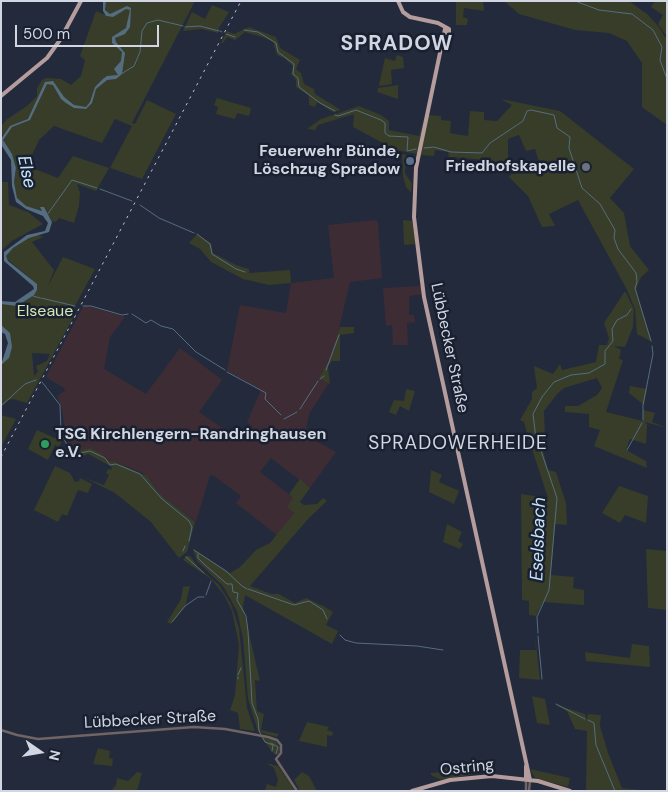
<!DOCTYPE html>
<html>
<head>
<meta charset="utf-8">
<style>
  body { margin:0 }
  #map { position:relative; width:668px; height:792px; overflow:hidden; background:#232a3c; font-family:"DM Sans",sans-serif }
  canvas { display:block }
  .frame { position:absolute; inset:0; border:2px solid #d1d6e2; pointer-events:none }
  .north { position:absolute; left:15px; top:727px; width:50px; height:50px; -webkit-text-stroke:4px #192131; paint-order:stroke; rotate:103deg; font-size:14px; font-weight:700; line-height:20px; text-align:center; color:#d1d6e2 }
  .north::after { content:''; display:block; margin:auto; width:18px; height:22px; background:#d1d6e2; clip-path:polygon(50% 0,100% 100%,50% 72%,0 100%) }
  .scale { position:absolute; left:15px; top:25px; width:144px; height:22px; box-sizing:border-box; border:2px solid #d1d6e2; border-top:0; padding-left:6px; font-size:15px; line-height:18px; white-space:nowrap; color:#d1d6e2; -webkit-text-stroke:4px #192131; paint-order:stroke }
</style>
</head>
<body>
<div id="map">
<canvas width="668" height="792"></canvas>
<div class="frame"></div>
<div class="north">N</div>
<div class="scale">500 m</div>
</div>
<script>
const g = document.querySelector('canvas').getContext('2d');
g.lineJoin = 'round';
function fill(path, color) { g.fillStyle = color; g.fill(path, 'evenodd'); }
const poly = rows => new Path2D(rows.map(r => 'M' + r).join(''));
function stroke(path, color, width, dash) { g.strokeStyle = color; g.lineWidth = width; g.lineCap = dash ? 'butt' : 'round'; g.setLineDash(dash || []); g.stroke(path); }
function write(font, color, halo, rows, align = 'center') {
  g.font = font + ' "DM Sans",sans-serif'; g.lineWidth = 5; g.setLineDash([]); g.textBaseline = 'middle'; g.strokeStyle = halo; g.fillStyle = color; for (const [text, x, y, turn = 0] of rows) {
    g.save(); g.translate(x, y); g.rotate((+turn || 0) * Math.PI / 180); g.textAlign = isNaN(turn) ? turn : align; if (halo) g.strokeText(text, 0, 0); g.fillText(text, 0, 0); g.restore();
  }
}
const industrial = poly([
  [376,220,378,223,382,278,350,282,334,350,319,378,329,383,309,414,305,435,336,452,310,488,271,458,260,472,294,498,294,513,277,535,236,503,241,496,214,476,210,475,196,522,158,492,147,476,141,472,115,462,109,462,104,456,83,451,66,441,62,409,57,396,65,391,64,388,46,377,84,305,125,317,110,337,104,369,146,394,180,348,222,380,199,412,234,436,253,427,247,422,261,390,227,371,240,305,286,313,291,283,334,278,328,225],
  [422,286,423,294,409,296,409,315,414,315,415,322,407,323,408,345,393,345,392,325,386,326,383,288]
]);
const green = poly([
  [106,1,195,1,132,123,135,124,147,100,176,114,142,179,110,168,132,126,115,119,102,143,54,126,39,140,27,166,58,178,73,156,109,168,96,191,77,184,80,192,79,206,74,223,59,218,56,222,52,221,45,209,41,209,42,211,25,206,17,198,14,182,16,168,12,154,4,144,1,126,6,120,27,106,37,96,37,88,42,80,46,78,61,79,71,85,81,76,85,60,80,56,96,11,110,17,110,14,105,10],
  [456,1,483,1,484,11,464,8,463,17,468,19,467,25,456,25],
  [504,1,629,1,647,14,659,27,667,40,667,125,642,107,642,63,627,41,609,33,575,30,519,14],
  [655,1,667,1,667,37,658,24,663,15,651,7],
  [212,5,229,12,219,28,218,33,202,29,183,31,192,12,205,19],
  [249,27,276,37,280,48,300,60,296,69,301,73,304,84,314,89,315,94,341,110,333,112,317,102,315,107,309,105,309,96,296,87,296,80,291,74,293,66,284,58,277,55,273,42,265,38,245,32,235,40,227,37,223,43,221,43,227,31,234,34],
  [397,55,403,57,404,68,391,70,392,84,380,86,379,85,385,58,395,61],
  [398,85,398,99,377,92,378,88],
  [217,98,251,108,249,116,237,113,235,119,216,114,218,107,214,105],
  [501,99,560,111,634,169,610,198,624,213,630,246,649,270,641,277,636,290,652,342,637,334,635,309,627,290,578,200,549,214,555,226,542,227,528,196,509,177,511,174,542,172,535,149,526,151,519,135,508,139,508,161,511,173,502,172,488,160,449,157,448,152,435,150,434,156,421,155,428,115,441,116,441,120,451,121,450,133,468,136,470,111,484,112,484,120,497,121,512,105],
  [359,106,381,115,389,121,389,130,419,136,425,114,417,154,396,150,353,127,354,114,318,125,315,130,307,129,321,119],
  [402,154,406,155,405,173,412,184,411,193,406,187,403,176],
  [1,182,8,182,9,205,28,212,43,224,12,241,2,250,1,254],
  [403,220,412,221,416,244,404,245],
  [197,234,211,243,213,253,236,265,249,269,249,273,290,270,291,283,269,285,243,279,211,262,200,249,189,243],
  [38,235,43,237,32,242,54,270,48,286,63,257,95,269,70,315,74,316,27,403,13,399,9,400,1,407,1,362,7,356,10,339,1,328,1,303,17,303,31,294,35,286,29,277,8,260,6,256,13,248,29,237],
  [32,353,50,354,47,361,36,366,38,372,34,376],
  [625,291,634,309,633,327,625,347,614,346,621,350,619,359,623,360,606,412,643,421,643,410,655,413,652,422,667,428,645,422,647,424,646,444,630,439,626,450,646,461,647,468,594,446,600,430,589,427,589,414,565,412,565,406,578,406,597,395,602,388,597,378,564,388,557,394,544,411,545,440,529,441,524,422,520,420,532,399,532,392,537,388,534,366,553,374,560,364,562,370,596,362,599,345,607,345,609,338,604,323],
  [340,327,354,327,354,333,340,335,340,361,332,361,328,367,330,384,319,378,330,358],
  [630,386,647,389,644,405,629,393],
  [406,389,415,391,409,411,400,406,396,415,389,412,394,400,404,401],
  [1,415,16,419,1,447],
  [37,430,57,439,59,437,63,439,59,447,55,445,48,460,28,449],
  [530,443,541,443,548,470,556,472,566,503,567,525,555,524,551,575,574,577,573,588,584,590,584,605,543,602,536,616,529,615,529,601,522,600,521,494,548,498],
  [91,448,104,456,109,462,115,462,147,476,158,492,195,522,187,552,179,558,151,522,115,493,85,478,104,485,109,475,106,473,108,469,111,470,112,467,88,454,83,456,79,453,81,450],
  [55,466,70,473,75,482,79,481,80,478,92,484,88,493,78,490,67,516,62,514,58,522,34,510],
  [431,470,442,475,439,482,459,491,454,504,429,492],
  [300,479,310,488,300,502,304,505,317,504,323,498,327,501,309,518,250,586,271,594,279,594,295,603,306,598,325,607,333,612,326,625,338,631,332,644,245,595,243,607,259,677,260,681,255,680,257,711,264,714,261,730,279,734,277,737,258,732,248,699,243,639,237,611,223,586,197,561,193,549,230,573,240,567,256,550,270,543,294,513,287,507,293,498,289,494],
  [619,486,648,496,646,523,625,515,620,523,602,513],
  [447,524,462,532,458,541,463,544,460,549,443,542],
  [646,549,667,551,667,610,648,608],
  [186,556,190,556,198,567,219,585,231,604,239,628,247,708,255,731,240,729,238,713,230,710,235,695,239,645,232,611,224,595,211,579,183,560],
  [190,586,185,607,171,624,167,622,181,599,183,587],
  [535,635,540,680,519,678,520,650,536,650],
  [632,644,649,646,650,667,586,661,585,652,630,658],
  [532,696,545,699,550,725,537,723],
  [554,704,585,714,587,720,588,714,601,715,600,726,608,753,622,788,651,791,586,791,587,731,575,729,567,711],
  [307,722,329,727,327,730,333,732,332,736,327,735,327,747,299,741],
  [261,737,275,740,280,748,279,754,274,754],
  [98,748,110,751,109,758,113,759,112,766,93,764],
  [266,763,278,766,295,791,265,791,267,784,276,787,278,780,274,768],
  [443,768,467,772,474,774,441,780,431,775,431,773,441,772],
  [530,769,570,778,568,787,535,778],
  [137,772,142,773,137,791,111,791,116,785,117,778,128,781],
  [302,772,309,776,317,791,300,791,294,780]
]);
const water = poly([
  [103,1,106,1,105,10,110,14,127,6,131,8,130,27,125,34,115,38,116,42,125,53,122,74,116,79,107,80,96,89,92,103,86,109,74,108,66,103,61,99,53,85,47,84,30,120,12,127,3,140,12,154,16,168,14,182,17,198,26,206,42,211,40,207,44,207,52,222,49,232,29,238,13,248,6,256,8,261,37,284,37,290,34,295,17,306,1,304,1,301,15,302,34,289,33,286,4,261,4,252,27,235,45,231,48,223,43,216,26,209,16,202,12,186,11,160,2,146,1,139,10,126,28,119,45,82,53,81,64,97,74,105,86,107,90,102,95,87,103,79,107,76,118,75,114,69,121,61,122,52,112,43,112,37,126,28,130,10,126,9,113,17,106,16,103,11],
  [1,325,10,333,12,347,9,358,1,365,8,343,5,334,1,332]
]);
const stream = poly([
  [575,1,599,10,632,14,653,30,662,47,660,60,667,79],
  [185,27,200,26,219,31],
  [244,30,258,32,276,43,278,52,294,64,293,74,298,78,299,87,320,103,335,111],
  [220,31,222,32],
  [226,34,235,37],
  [121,74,134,66,140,52,142,31,147,23,158,20,183,26],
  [335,115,338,116,356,110,381,120,385,123,385,133,389,136,408,137,407,151,416,149],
  [424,148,434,147,451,152,482,153,490,143,523,121,527,111,531,110,554,115,557,128,570,137,569,148,582,188,600,204,615,230,614,238,618,249,636,273,637,282,635,288,651,341],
  [100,189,132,201],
  [140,205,159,218,194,233],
  [47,215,72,180,97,188],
  [197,234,210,244,212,254,236,269,245,272],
  [33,296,40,298],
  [41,298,75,306],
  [83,306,91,306,122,315,128,314],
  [132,314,146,323,151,320,161,326,173,329,196,352,225,370],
  [326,370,339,335],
  [227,372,266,393,265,399,281,415],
  [320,379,324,376],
  [42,382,60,405,61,433,67,445,80,453,90,451,105,458,110,465,116,464,140,474,162,499,189,521,192,527,189,541],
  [1,406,25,384,36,380],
  [300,409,318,381],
  [284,419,297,412],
  [643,420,643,405,653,354,652,346],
  [536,439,533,414,542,397,554,382,571,375,589,373,605,364,605,351,613,341,612,329,617,320,627,315,631,309],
  [627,450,642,423],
  [194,550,226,571,242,586,247,589],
  [183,551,185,546],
  [198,554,198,558,204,564,227,584,232,584,233,592,238,593,237,600,246,616,248,631,252,703,258,719,259,731,265,742,273,745,272,751],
  [186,557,204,573],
  [248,589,294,605,309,601,323,610,327,619],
  [206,595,211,581],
  [172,622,185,606,198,597,204,597],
  [538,633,537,617,549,590,557,498,539,445],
  [340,635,345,640,356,643,417,646,443,650],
  [538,636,542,679],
  [238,675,241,668],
  [238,677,238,679],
  [556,704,585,719],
  [588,720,594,723,596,745,615,791],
  [271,743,278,747,276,754]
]);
const minor = poly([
  [1,730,17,735,38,739,194,727,225,729,268,737,277,740,281,745,281,753,276,759,297,791],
  [526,780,526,791],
  [529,791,530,780]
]);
const major = poly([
  [398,1,403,12,410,17,438,23,449,29,449,32,446,33],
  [445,29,416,168,414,217,424,297,530,780],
  [1,96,47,58,60,40,81,1],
  [526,779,526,766],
  [412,791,450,780,492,776,538,781,570,791]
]);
const rail = poly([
  [1,457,241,1]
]);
const markers = [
  [410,161,5,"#5c6f8a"],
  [586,167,5,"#6b7280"],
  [45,444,5,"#2e9e5b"]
];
const poiNames = [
  ["Feuerwehr Bünde,",400,152],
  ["Löschzug Spradow",400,170],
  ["Friedhofskapelle",576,167],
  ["TSG Kirchlengern-Randringhausen",55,435,"left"],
  ["e.V.",55,453,"left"]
];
const parkNames = [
  ["Elseaue",45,312]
];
const streetNames = [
  ["Lübbecker Straße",449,348,78],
  ["Lübbecker Straße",150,720,-3],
  ["Ostring",467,768,-6]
];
const waterNames = [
  ["Else",26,172,78],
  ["Eselsbach",539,539,-88]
];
const quarterNames = [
  ["SPRADOWERHEIDE",458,444]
];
const districtNames = [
  ["SPRADOW",397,44]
];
fill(industrial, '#3e2c35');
fill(green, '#373d28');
fill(water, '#556d80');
stroke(stream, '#556d80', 1);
stroke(minor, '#706464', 2.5);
stroke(major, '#b59d9d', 4);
stroke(rail, '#bdc2ce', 1, [2.5, 5]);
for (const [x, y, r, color] of markers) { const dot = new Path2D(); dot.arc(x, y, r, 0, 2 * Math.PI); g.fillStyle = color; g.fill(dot); stroke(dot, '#192131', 2); }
write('bold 16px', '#d1d6e2', '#192131', poiNames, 'right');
write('16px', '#d5e5b0', '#192131', parkNames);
write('16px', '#d1d6e2', '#192131', streetNames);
write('italic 18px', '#c7e2f9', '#192131', waterNames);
g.letterSpacing = '1px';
write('19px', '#d1d6e2', '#192131', quarterNames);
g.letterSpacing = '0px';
g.letterSpacing = '1px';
write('bold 21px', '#d1d6e2', '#192131', districtNames);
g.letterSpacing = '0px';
</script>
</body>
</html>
